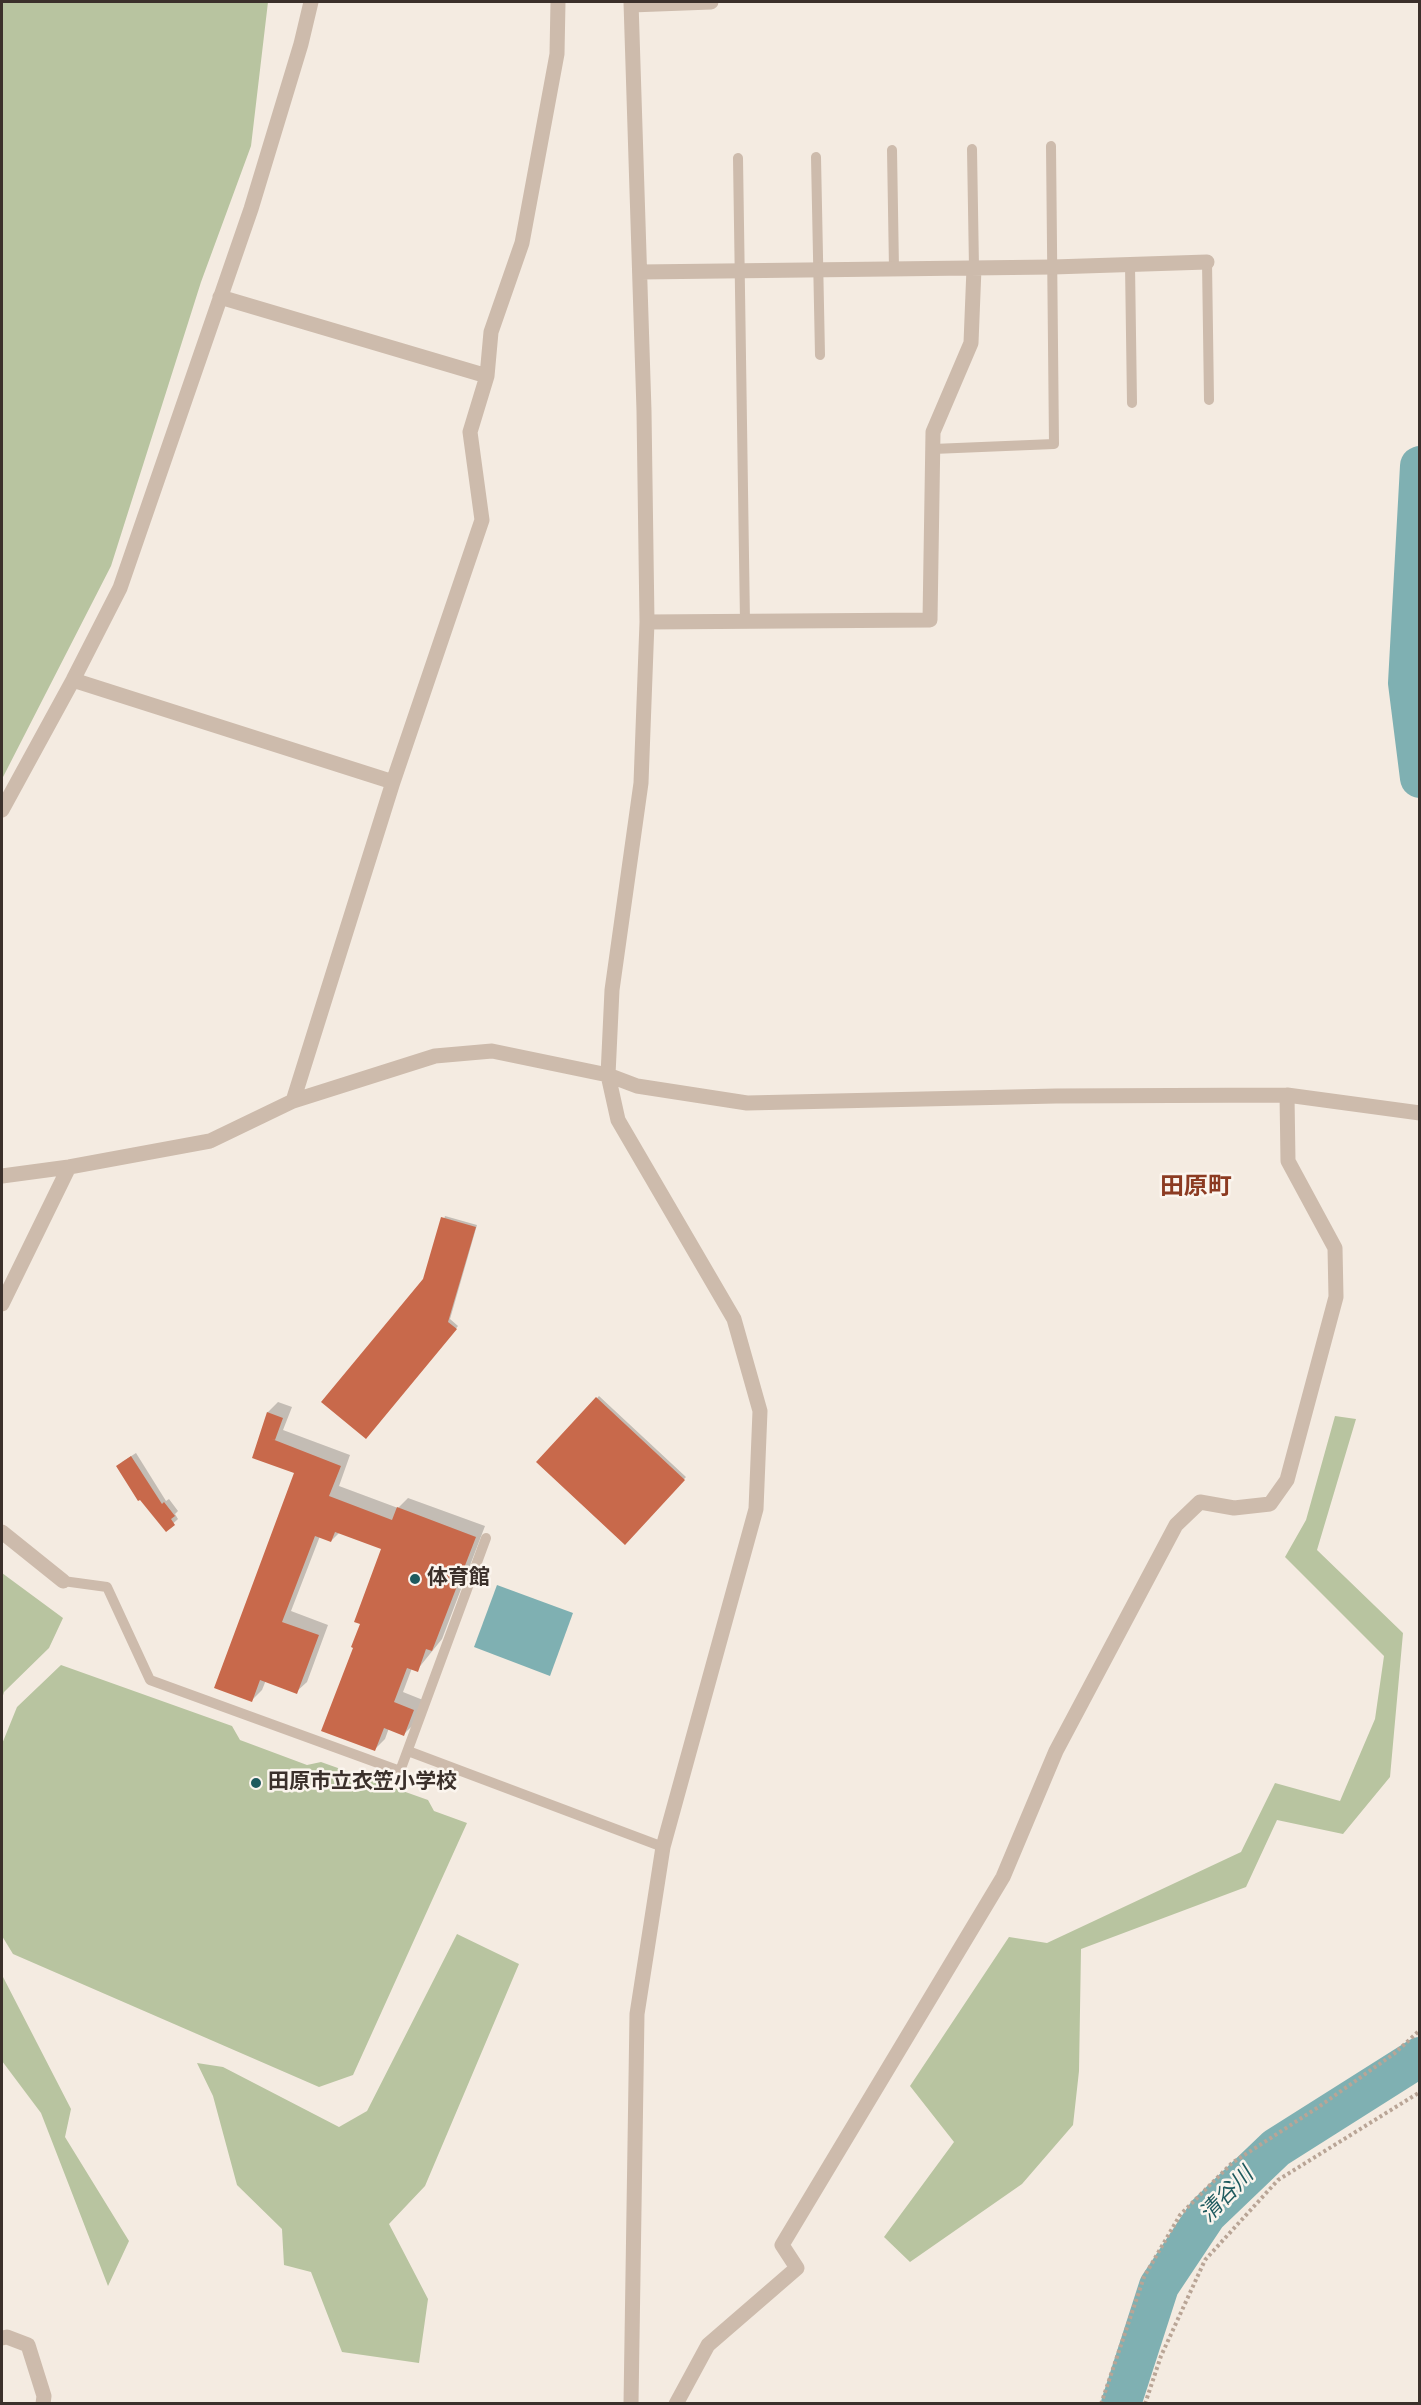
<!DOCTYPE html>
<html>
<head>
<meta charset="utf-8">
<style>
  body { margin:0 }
  #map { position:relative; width:1421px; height:2405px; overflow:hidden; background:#f4ebe1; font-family:"Source Sans 3",sans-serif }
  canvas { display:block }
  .frame { position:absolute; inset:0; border:3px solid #3b302b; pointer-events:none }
</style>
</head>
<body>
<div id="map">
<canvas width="1421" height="2405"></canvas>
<div class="frame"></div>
</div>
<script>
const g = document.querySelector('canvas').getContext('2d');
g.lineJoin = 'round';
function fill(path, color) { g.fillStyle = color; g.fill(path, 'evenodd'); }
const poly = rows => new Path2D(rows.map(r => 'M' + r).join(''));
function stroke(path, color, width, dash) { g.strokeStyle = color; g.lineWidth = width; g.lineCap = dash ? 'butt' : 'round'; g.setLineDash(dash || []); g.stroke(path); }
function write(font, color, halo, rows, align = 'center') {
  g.font = font + ' "Source Sans 3","Noto Sans JP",sans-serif'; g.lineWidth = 5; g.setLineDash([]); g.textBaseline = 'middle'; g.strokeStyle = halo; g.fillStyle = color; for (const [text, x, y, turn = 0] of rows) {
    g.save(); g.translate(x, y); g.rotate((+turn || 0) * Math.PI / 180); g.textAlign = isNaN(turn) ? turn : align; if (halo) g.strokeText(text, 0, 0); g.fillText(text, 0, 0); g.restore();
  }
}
const green = poly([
  [2,2,268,2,251,146,201,282,111,566,2,779],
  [1335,1416,1356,1419,1317,1550,1403,1633,1390,1777,1343,1834,1277,1820,1246,1887,1081,1949,1079,2071,1073,2125,1022,2184,910,2262,884,2237,954,2142,910,2086,1009,1937,1047,1943,1241,1852,1275,1783,1340,1801,1375,1719,1384,1656,1285,1557,1306,1520],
  [2,1573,63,1618,49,1648,4,1692,2,1699],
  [61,1665,232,1726,240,1740,307,1765,321,1762,428,1800,434,1811,467,1823,353,2075,319,2087,13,1954,2,1936,2,1744,17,1707],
  [457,1934,519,1964,425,2186,389,2224,428,2299,419,2363,342,2352,311,2272,284,2265,282,2229,237,2185,213,2096,197,2063,223,2067,339,2127,367,2111],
  [2,1975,71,2109,65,2137,129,2241,108,2286,41,2113,2,2061]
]);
const water = poly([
  [497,1585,573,1613,550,1676,474,1647]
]);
const shadow = poly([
  [445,1216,477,1225,450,1319,458,1326,366,1437,424,1280],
  [599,1396,686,1477,625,1543,538,1462],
  [278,1402,292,1407,283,1430,350,1455,339,1486,398,1508,408,1498,485,1526,442,1639,417,1670,412,1668,403,1692,423,1700,414,1724,404,1734,389,1728,385,1739,375,1749,355,1647,383,1548,340,1532,331,1541,320,1536,291,1611,328,1625,307,1682,296,1692,266,1680,262,1690,252,1700,296,1472,254,1457,268,1412],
  [136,1453,166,1501,169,1499,178,1511,175,1514,178,1519,166,1530,122,1462]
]);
const river = poly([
  [1420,466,1408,683,1420,778],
  [1121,2404,1159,2286,1207,2214,1276,2148,1420,2057]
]);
const building = poly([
  [441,1217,476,1227,448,1322,457,1329,366,1439,321,1402,423,1279],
  [596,1397,685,1480,625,1545,536,1462],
  [267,1412,283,1418,275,1440,272,1439,341,1466,329,1496,392,1520,397,1507,476,1537,432,1651,426,1649,418,1672,407,1668,394,1702,414,1710,404,1736,384,1728,375,1751,321,1731,353,1648,351,1647,360,1624,354,1622,381,1549,335,1532,331,1542,315,1536,282,1622,319,1635,297,1694,260,1680,252,1702,214,1688,294,1473,252,1458],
  [131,1456,162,1504,164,1502,175,1516,171,1519,175,1525,166,1532,140,1500,138,1501,116,1466]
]);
const path = poly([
  [1101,2404,1144,2277,1180,2215,1232,2163,1317,2108,1395,2053,1420,2030],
  [1145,2404,1161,2356,1205,2260,1278,2180,1420,2092]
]);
const service = poly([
  [972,149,974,268],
  [892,150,894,269],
  [816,157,820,355],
  [738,158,745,622],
  [1207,262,1209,400],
  [1130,265,1132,403],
  [933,449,1054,444,1051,146],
  [63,1581,107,1587,150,1680,400,1771,486,1538],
  [408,1751,663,1847]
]);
const minor = poly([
  [631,5,711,2],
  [640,272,1053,267,1207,262],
  [220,297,487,376],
  [647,622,930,620,933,432,971,343,974,268],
  [73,680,393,782],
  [2,810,73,680,120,588,251,209,301,44,311,2],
  [293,1101,393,782,482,520,470,432,487,376,491,332,522,243,557,54,558,2],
  [2,1176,69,1167,210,1141,293,1101,435,1056,492,1051,608,1075,637,1086,747,1103,1056,1096,1287,1095,1420,1113],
  [2,1304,69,1167],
  [2,1532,63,1581],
  [2,2338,7,2337,28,2345,44,2396,43,2404],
  [631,2404,637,2014,663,1847,756,1509,760,1411,734,1319,618,1120,608,1075,612,990,641,783,647,622,644,411,631,2],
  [676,2404,708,2345,797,2268,782,2245,1003,1877,1056,1751,1176,1525,1200,1502,1234,1508,1270,1504,1287,1480,1336,1297,1335,1248,1288,1161,1287,1095]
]);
const markers = [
  [415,1579,6,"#1f5a5e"],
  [256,1783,6,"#1f5a5e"]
];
const poiNames = [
  ["体育館",427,1579],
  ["田原市立衣笠小学校",268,1783]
];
const waterNames = [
  ["清谷川",1228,2196,-46]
];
const quarterNames = [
  ["田原町",1196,1189]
];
fill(green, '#b8c4a0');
fill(water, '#7fb0b2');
fill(shadow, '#0003');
stroke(river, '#7fb0b2', 40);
fill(building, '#c8694b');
stroke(path, '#b9a596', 4, [3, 3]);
stroke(service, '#cdbbac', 10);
stroke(minor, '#cdbbac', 15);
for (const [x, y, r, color] of markers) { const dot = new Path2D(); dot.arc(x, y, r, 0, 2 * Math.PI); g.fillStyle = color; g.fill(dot); stroke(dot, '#fbf5ee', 2); }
write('bold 21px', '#3b302b', '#fbf5ee', poiNames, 'left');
write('italic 22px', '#1f5a5e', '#fbf5ee', waterNames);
write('bold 24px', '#8c3b22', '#fbf5ee', quarterNames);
</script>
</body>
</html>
